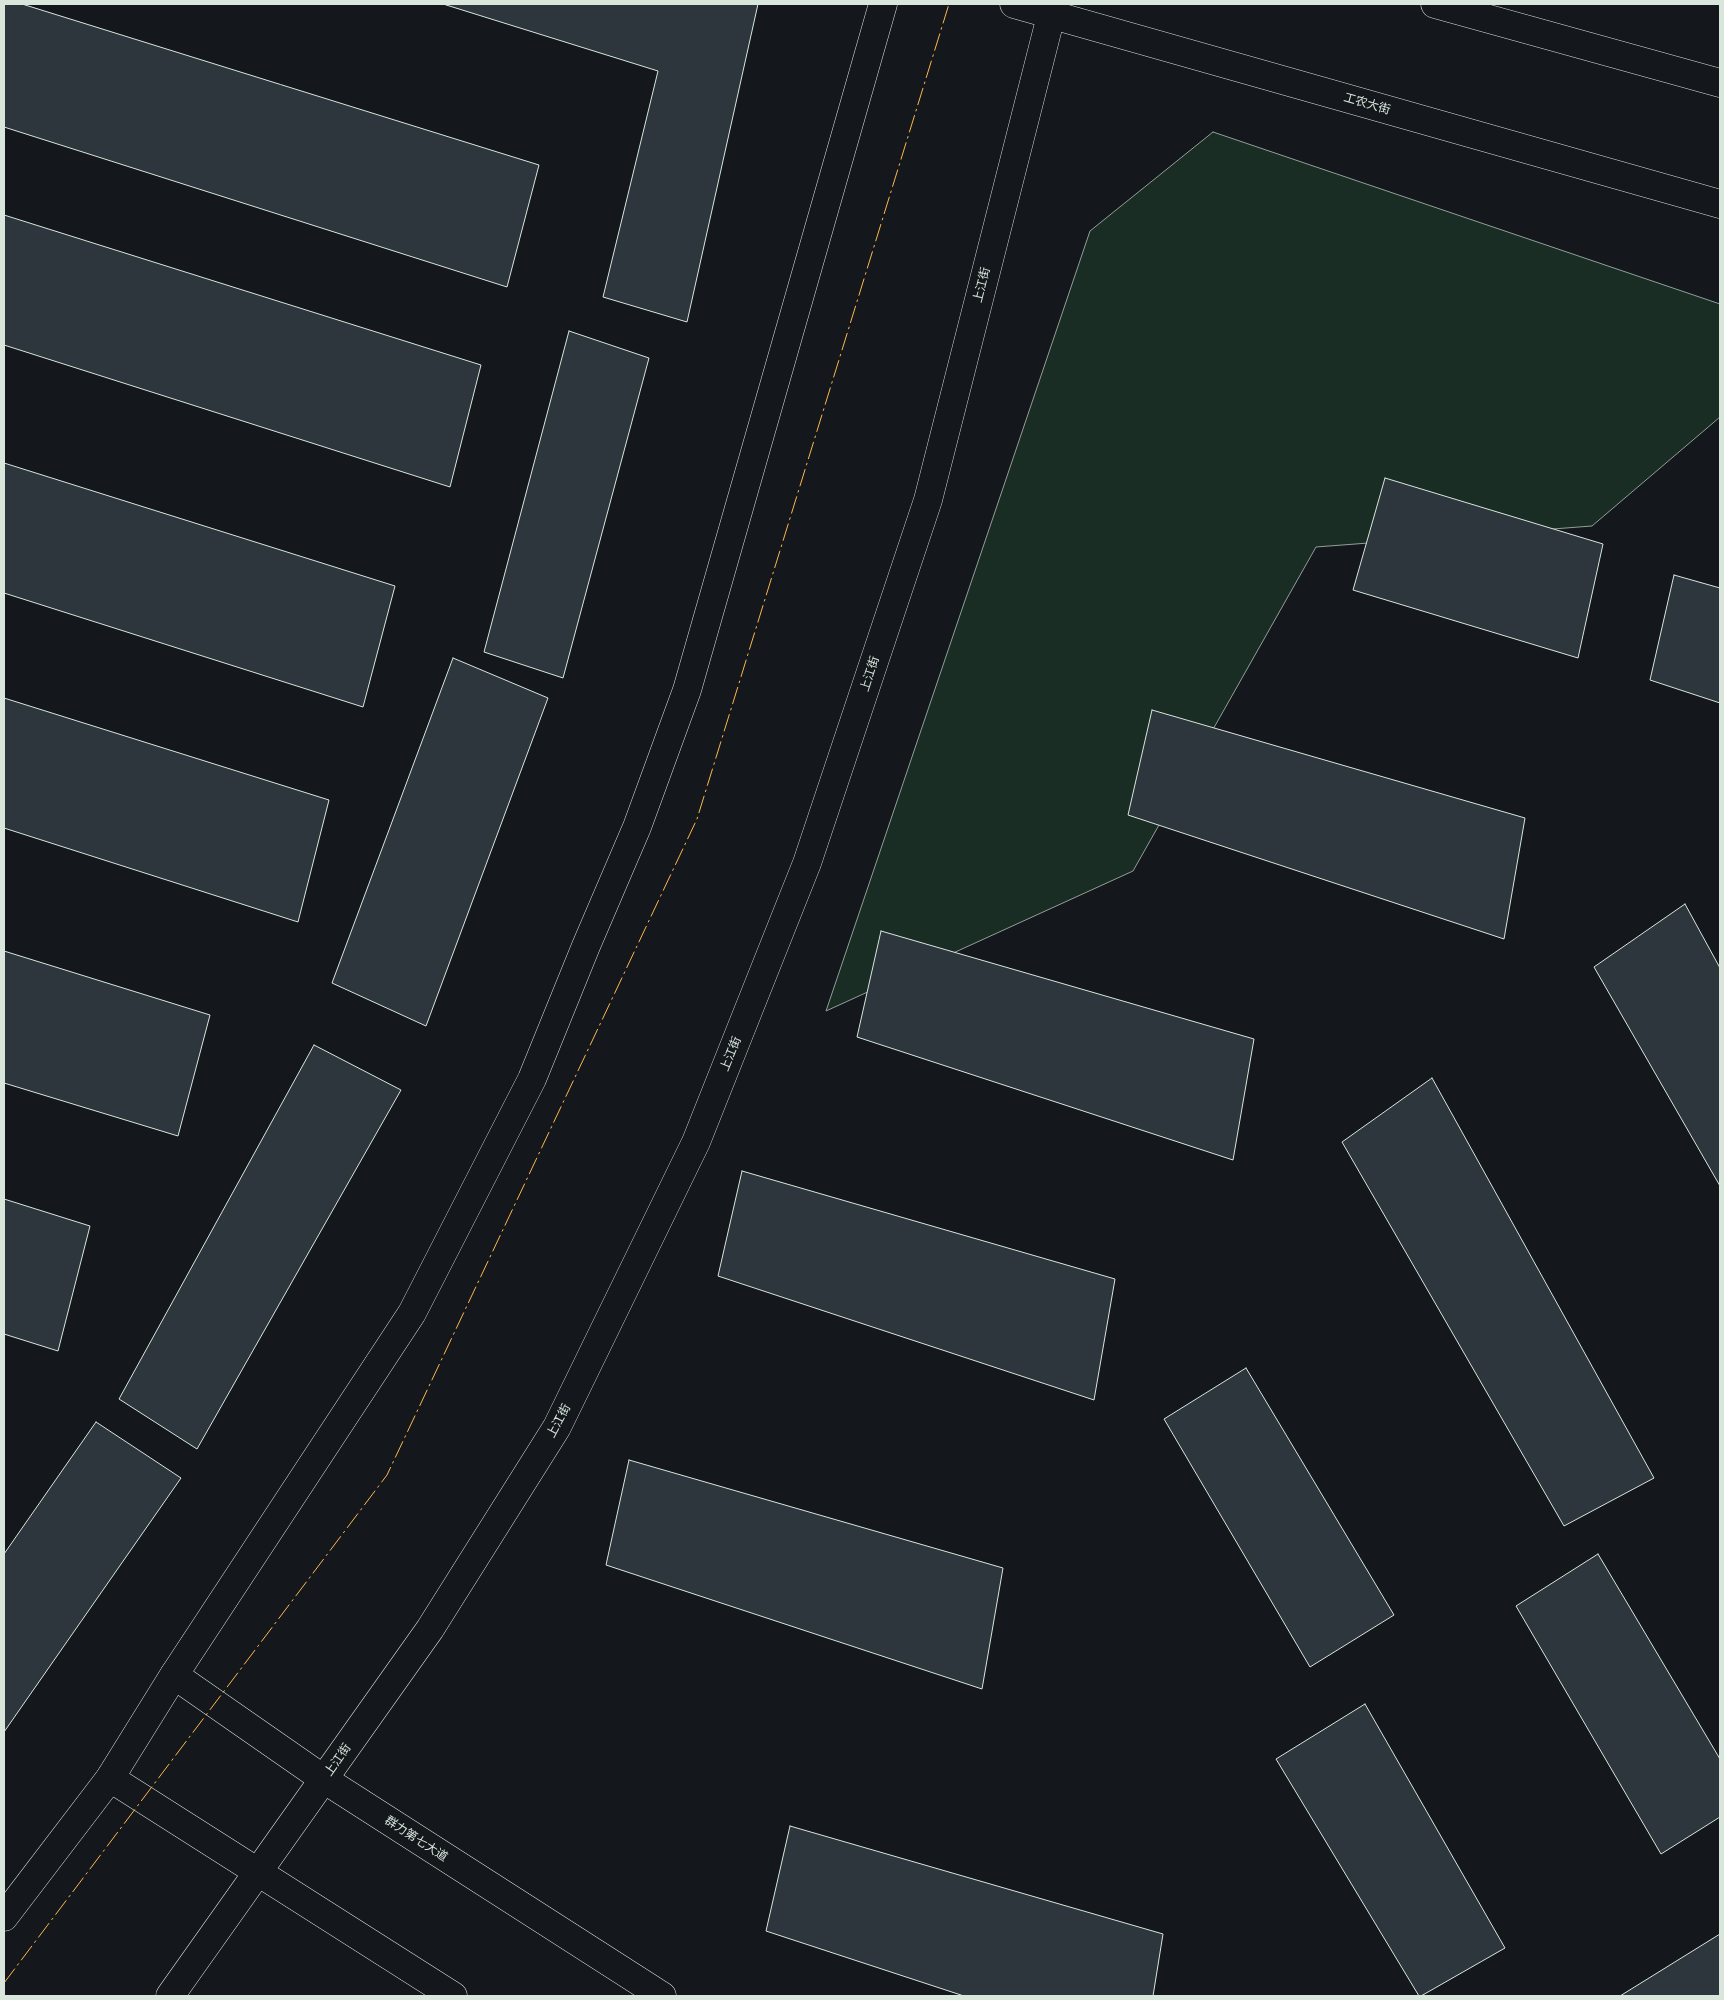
<!DOCTYPE html>
<html>
<head>
<meta charset="utf-8">
<style>
  body { margin:0 }
  #map { position:relative; width:1724px; height:2000px; overflow:hidden; background:#14181c; font-family:Rubik,sans-serif }
  canvas { display:block }
  .frame { position:absolute; inset:0; border:5px solid #d8e6dc; pointer-events:none }
</style>
</head>
<body>
<div id="map">
<canvas width="1724" height="2000"></canvas>
<div class="frame"></div>
</div>
<script>
const g = document.querySelector('canvas').getContext('2d');
g.lineJoin = 'round';
function fill(path, color) { g.fillStyle = color; g.fill(path, 'evenodd'); }
const poly = rows => new Path2D(rows.map(r => 'M' + r).join(''));
function stroke(path, color, width, dash) { g.strokeStyle = color; g.lineWidth = width; g.lineCap = dash ? 'butt' : 'round'; g.setLineDash(dash || []); g.stroke(path); }
function write(font, color, halo, rows, align = 'center') {
  g.font = font + ' Rubik,"Noto Sans SC",sans-serif'; g.lineWidth = 4; g.setLineDash([]); g.textBaseline = 'middle'; g.strokeStyle = halo; g.fillStyle = color; for (const [text, x, y, turn = 0] of rows) {
    g.save(); g.translate(x, y); g.rotate((+turn || 0) * Math.PI / 180); g.textAlign = isNaN(turn) ? turn : align; if (halo) g.strokeText(text, 0, 0); g.fillText(text, 0, 0); g.restore();
  }
}
const green = poly([
  [1213,132,1720,304,1720,417,1592,526,1316,547,1133,871,826,1011,1090,231,1213,132]
]);
const building = poly([
  [4,4,22,4,539,165,507,287,4,127,4,4],
  [443,4,758,4,687,322,603,297,658,71,443,4],
  [4,215,481,365,450,487,4,345,4,215],
  [569,331,649,358,563,678,484,652,569,331],
  [4,463,395,586,363,707,4,593,4,463],
  [1385,478,1603,544,1578,658,1353,590,1385,478],
  [1674,575,1720,588,1720,703,1650,680,1674,575],
  [453,658,548,698,426,1026,332,983,453,658],
  [4,698,329,800,298,922,4,828,4,698],
  [1152,710,1525,818,1504,939,1128,815,1152,710],
  [1685,904,1720,968,1720,1186,1594,967,1685,904],
  [881,931,1254,1039,1233,1160,857,1037,881,931],
  [4,951,210,1015,178,1136,4,1083,4,951],
  [314,1045,401,1090,197,1449,119,1399,314,1045],
  [1432,1078,1654,1478,1564,1526,1342,1142,1432,1078],
  [742,1171,1115,1279,1094,1400,718,1276,742,1171],
  [4,1199,90,1226,58,1351,4,1334,4,1199],
  [1246,1368,1394,1615,1310,1667,1164,1419,1246,1368],
  [96,1422,181,1478,4,1732,4,1554,96,1422],
  [629,1460,1003,1568,982,1689,606,1565,629,1460],
  [1598,1554,1720,1759,1720,1817,1661,1854,1516,1606,1598,1554],
  [1365,1704,1505,1948,1421,1996,1419,1996,1276,1759,1365,1704],
  [790,1826,1163,1934,1153,1996,964,1996,766,1931,790,1826],
  [1720,1934,1720,1996,1620,1996,1720,1934]
]);
const secondary = poly([
  [174,1675,325,1780,662,1996],
  [110,1778,453,1996]
]);
const primary = poly([
  [1014,4,1720,204],
  [1435,4,1720,83],
  [4,1917,110,1778,174,1675,412,1313,532,1079,586,946,637,827,687,690,883,4],
  [170,1996,430,1629,557,1427,696,1142,807,863,928,500,1054,4]
]);
const power = poly([
  [4,1983,387,1475,697,819,949,4]
]);
const streetNames = [
  ["工农大街",1367,104,16],
  ["上江街",982,285,-76],
  ["上江街",870,674,-72],
  ["上江街",731,1054,-68],
  ["上江街",559,1421,-62],
  ["上江街",338,1760,-55],
  ["群力第七大道",416,1839,33]
];
fill(green, '#1a2d24');
stroke(green, '#939e99', 1);
fill(building, '#2c363c');
stroke(building, '#d8e6dc', 1);
stroke(secondary, '#d8e6dc', 29);
stroke(primary, '#d8e6dc', 29);
stroke(secondary, '#14181c', 28);
stroke(primary, '#14181c', 28);
stroke(power, '#ffb74d', 1, [18, 4, 2.5, 4]);
write('12px', '#d8e6dc', '#14181c', streetNames);
</script>
</body>
</html>
